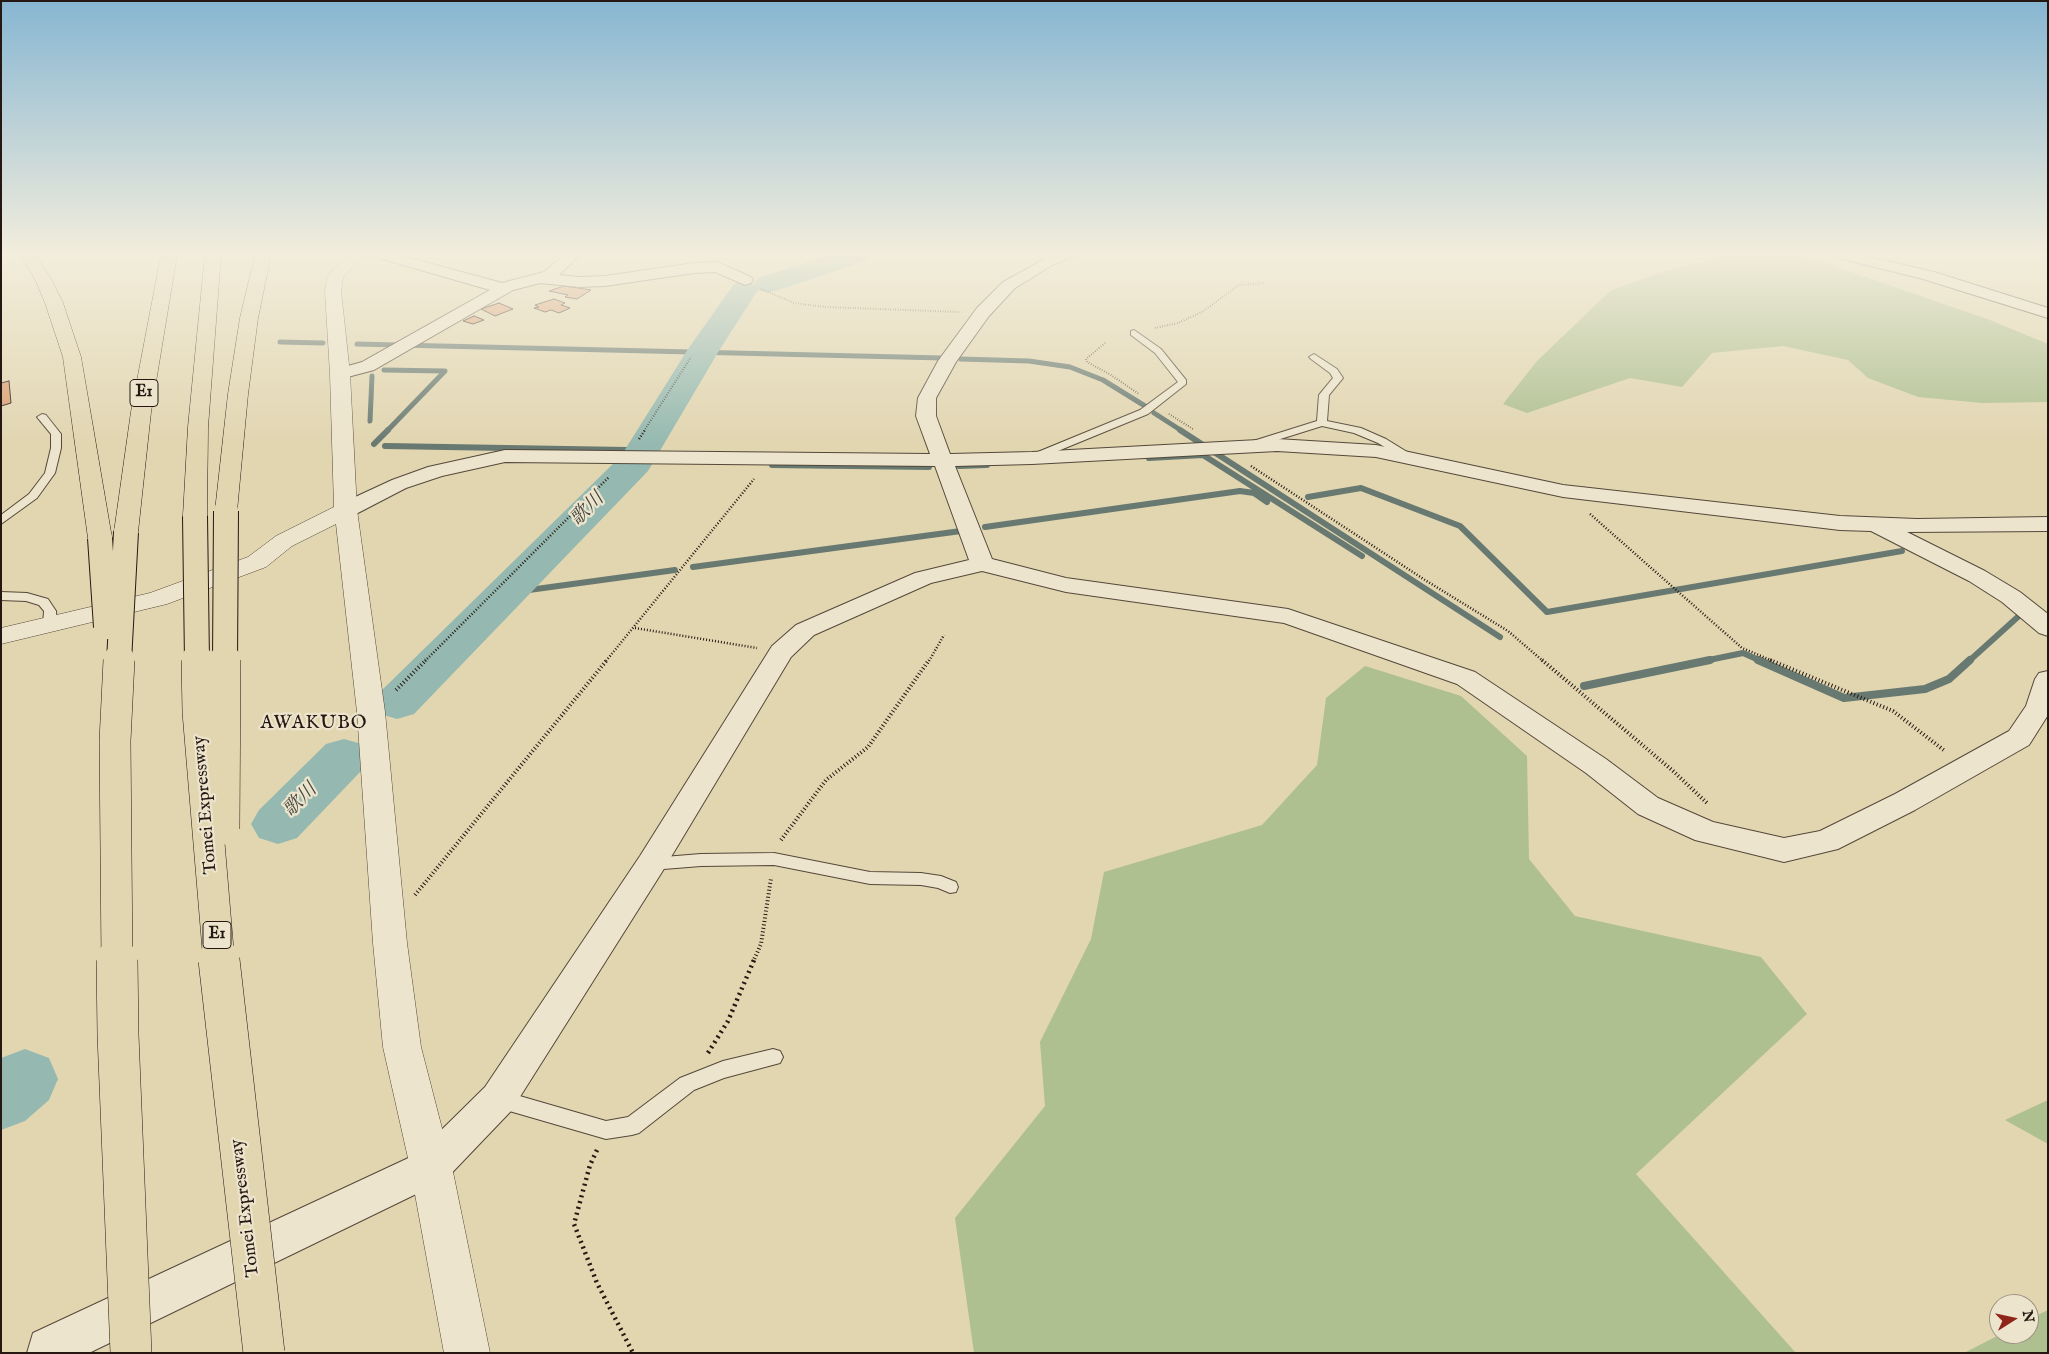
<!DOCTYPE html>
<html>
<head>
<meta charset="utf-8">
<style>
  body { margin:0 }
  #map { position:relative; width:2049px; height:1354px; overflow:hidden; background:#e2d6b1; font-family:"IM FELL English",serif }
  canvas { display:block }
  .frame { position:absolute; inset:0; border:2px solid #251812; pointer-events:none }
  .north { position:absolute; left:1989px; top:1294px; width:50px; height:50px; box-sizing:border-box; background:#ece4cc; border:1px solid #9c9282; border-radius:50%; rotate:80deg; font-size:14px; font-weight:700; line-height:20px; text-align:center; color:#251812 }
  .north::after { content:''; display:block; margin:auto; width:18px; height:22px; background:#8f2418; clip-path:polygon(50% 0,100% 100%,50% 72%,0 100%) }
</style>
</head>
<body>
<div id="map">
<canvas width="2049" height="1354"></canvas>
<div class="frame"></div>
<div class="north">N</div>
</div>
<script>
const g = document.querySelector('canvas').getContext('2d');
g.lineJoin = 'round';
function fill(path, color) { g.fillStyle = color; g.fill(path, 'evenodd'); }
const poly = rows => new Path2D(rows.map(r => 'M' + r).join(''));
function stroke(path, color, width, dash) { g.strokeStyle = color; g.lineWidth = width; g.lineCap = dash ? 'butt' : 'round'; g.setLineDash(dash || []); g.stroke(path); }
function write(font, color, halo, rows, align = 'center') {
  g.font = font + ' "IM FELL English","Noto Serif JP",serif'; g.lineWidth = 4.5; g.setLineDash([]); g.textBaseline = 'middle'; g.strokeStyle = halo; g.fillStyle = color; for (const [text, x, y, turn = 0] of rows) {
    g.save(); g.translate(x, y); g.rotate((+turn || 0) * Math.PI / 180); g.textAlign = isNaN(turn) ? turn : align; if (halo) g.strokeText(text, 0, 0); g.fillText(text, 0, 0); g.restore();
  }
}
const green = poly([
  [1723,255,1793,255,1814,259,1990,320,2048,344,2048,402,1982,403,1918,397,1868,378,1848,360,1783,346,1712,353,1682,387,1630,378,1527,413,1503,404,1537,361,1610,291,1664,271,1708,261],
  [1365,666,1461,696,1527,756,1529,859,1575,916,1761,957,1807,1014,1636,1174,1796,1353,974,1353,955,1218,1045,1106,1040,1042,1091,939,1104,872,1262,825,1317,765,1326,698],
  [2048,1100,2048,1144,2005,1120],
  [2048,1310,2048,1353,1964,1353,2001,1334,2029,1334,2029,1319]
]);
const streamFar2 = poly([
  [280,342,323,343],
  [357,344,943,358],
  [961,359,1029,361,1070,367,1103,380,1145,406],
  [384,370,445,371,387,431],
  [1154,413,1182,431],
  [370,421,372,376]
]);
const streamFar1 = poly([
  [1180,430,1500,637],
  [374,444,388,430],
  [385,446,627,450],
  [1149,458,1203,455,1362,556],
  [772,465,929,467],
  [959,466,987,465],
  [1308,497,1361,488,1460,526,1547,612,1902,551],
  [985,527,1240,491,1254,493,1267,502],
  [693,567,961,531],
  [507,593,675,570],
  [1704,661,1743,653,1761,661],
  [1969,661,2020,615]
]);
const stream = poly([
  [1758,660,1844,698,1925,689,1949,679,1970,660],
  [1584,686,1710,660]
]);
const river = poly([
  [830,255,870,255,866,261,778,290,768,293,758,290,720,349,648,471,414,714,397,719,380,714,373,703,380,692,621,456,688,349,734,284,744,281,754,284,758,278,830,255],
  [344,739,362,744,370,757,362,770,297,838,278,844,259,838,251,824,259,810,326,744,344,739],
  [25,1049,49,1058,58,1079,49,1100,25,1121,1,1130,1,1058,25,1049]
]);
const building = poly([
  [564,286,578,288,591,290,577,299,565,297,568,295,549,291,564,286],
  [554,299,565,303,561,305,570,308,559,313,551,310,545,312,534,308,539,307,535,305,554,299],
  [499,303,513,309,495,316,481,309,499,303],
  [474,316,484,320,473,324,463,321,474,316],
  [9,381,11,403,1,406,1,383,9,381]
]);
const pathFar3 = poly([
  [761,289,794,303,826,307,959,312],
  [1155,328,1178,323,1202,312,1239,285,1265,283],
  [1105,343,1086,359,1087,362,1111,375,1139,394],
  [1169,414,1193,429],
  [644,431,691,357]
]);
const pathFar2 = poly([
  [639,439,645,430],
  [1251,466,1425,580,1508,631,1543,661],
  [1590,514,1742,648,1773,661],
  [635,628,757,648],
  [425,661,609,477],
  [606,661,754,479],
  [929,661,944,635]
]);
const pathFar1 = poly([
  [1542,660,1672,770,1707,803],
  [1770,660,1893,711,1945,751],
  [396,690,426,660],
  [781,840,826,780,868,747,929,660],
  [415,895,607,660],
  [753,962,761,944,771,878]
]);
const path = poly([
  [708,1053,728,1021,754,960],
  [597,1150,590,1165,574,1224,597,1283,633,1353]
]);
const service = poly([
  [1134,330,1161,349,1186,380,1186,384,1148,414,1036,460,1028,460,1027,458,1028,456,1140,410,1178,382,1155,353,1131,335,1131,331,1134,330],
  [1314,354,1337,369,1343,378,1329,395,1327,421,1361,428,1386,439,1412,455,1413,457,1412,459,1404,459,1378,443,1354,433,1322,426,1258,446,1250,446,1249,444,1250,442,1317,421,1319,395,1333,378,1330,373,1311,359,1309,357,1314,354],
  [42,414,46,415,61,434,61,448,55,473,37,498,1,524,1,515,29,494,45,473,51,448,51,434,37,417,42,414],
  [1,592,27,593,48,599,56,611,57,625,50,629,45,628,43,625,44,611,39,605,26,601,1,600,1,592],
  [774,853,870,872,921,873,941,876,956,882,958,887,956,892,950,893,938,888,921,885,870,884,774,865,701,866,651,870,645,868,643,864,645,860,651,858,701,854,774,853],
  [773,1049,780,1051,783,1057,780,1063,724,1078,694,1090,639,1133,632,1135,606,1139,499,1108,492,1105,489,1099,492,1093,499,1090,606,1121,628,1117,680,1078,723,1061,773,1049]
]);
const minor = poly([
  [376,255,399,255,502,283,544,272,564,255,580,255,559,275,579,277,605,276,694,263,717,262,751,277,753,280,751,283,745,285,715,272,694,273,605,286,579,287,540,283,513,290,374,370,340,379,334,378,331,374,334,370,362,362,490,290,379,258,376,255],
  [1052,255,1073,255,1070,258,1054,264,1015,288,989,316,956,362,936,398,936,416,950,454,1032,452,1277,439,1376,445,1563,485,1840,516,1917,519,2048,517,2048,531,1907,532,1985,571,2020,592,2048,614,2048,636,2039,633,2002,602,1969,581,1871,531,1840,530,1563,497,1376,457,1277,451,1032,464,955,466,992,559,1066,578,1288,609,1475,672,1606,759,1658,798,1713,822,1784,838,1820,831,1895,794,2009,731,2026,706,2035,679,2039,673,2048,671,2048,715,2029,745,1915,810,1838,849,1784,862,1695,840,1638,814,1586,773,1457,684,1284,623,1066,592,982,571,931,583,814,635,791,657,662,872,511,1111,445,1180,89,1353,27,1353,33,1333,417,1154,485,1087,640,856,772,646,796,625,915,573,969,560,935,466,505,462,442,476,406,488,354,515,346,517,338,515,335,510,338,505,392,480,428,467,505,450,930,454,916,416,918,398,938,361,977,308,1003,282,1052,255],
  [1836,255,1861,255,1934,272,2048,308,2048,318,1923,279,1839,258,1836,255]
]);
const tertiary = poly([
  [350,255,367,255,346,273,343,278,341,291,350,374,357,510,385,712,407,943,421,1047,452,1167,490,1353,444,1353,410,1167,383,1047,373,943,357,712,336,524,292,546,266,567,167,604,1,644,1,628,150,593,248,557,276,536,334,507,330,374,325,291,327,278,332,270,350,255]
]);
const motorway = poly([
  [20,255,36,255,51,279,63,303,81,357,112,538,108,543,100,545,92,543,88,538,63,357,45,303,35,279,20,255],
  [161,255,177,255,151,412,138,532,134,537,126,539,118,537,114,532,131,412,161,255],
  [205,255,221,255,208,427,207,516,203,521,195,523,187,521,183,516,188,427,205,255],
  [255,255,271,255,258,318,248,394,237,511,234,516,226,518,218,516,215,511,228,394,240,318,255,255]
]);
const motorwayBridgeFar2 = poly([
  [195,516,197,661],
  [100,538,106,627],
  [119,661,126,532],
  [225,661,226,511]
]);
const motorwayBridgeFar1 = poly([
  [197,660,198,712,219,962],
  [224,829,225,660],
  [117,962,115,741,119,660]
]);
const motorwayBridge = poly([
  [117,960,118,1035,131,1353],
  [219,960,264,1353]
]);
const shields = [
  [144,393,28],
  [217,935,28]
];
const shieldNames = [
  ["E1",144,393],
  ["E1",217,935]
];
const streetNames = [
  ["Tomei Expressway",206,805,-95],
  ["Tomei Expressway",246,1208,-97]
];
const waterNames = [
  ["歌川",588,510,-45],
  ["歌川",301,801,-45]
];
const neighbourhoodNames = [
  ["AWAKUBO",314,724]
];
fill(green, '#aebf90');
stroke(streamFar2, '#687971', 5);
stroke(streamFar1, '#687971', 6);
stroke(stream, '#687971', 8);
fill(river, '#95b9b0');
fill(building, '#d99c70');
stroke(building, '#251812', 1);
stroke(service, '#54483a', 2);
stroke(minor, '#54483a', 2);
stroke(tertiary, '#54483a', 1);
stroke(motorway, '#251812', 1);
stroke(pathFar3, '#251812', 2, [0.5, 2]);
stroke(pathFar2, '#251812', 2.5, [1, 2]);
stroke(pathFar1, '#251812', 4, [1, 2.5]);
stroke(path, '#251812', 4.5, [2, 4]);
fill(service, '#ece4cc');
fill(minor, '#ece4cc');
fill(tertiary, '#ece4cc');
fill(motorway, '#e2d6b1');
stroke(motorwayBridgeFar2, '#251812', 26, []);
stroke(motorwayBridgeFar1, '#251812', 32, []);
stroke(motorwayBridge, '#251812', 42, []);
stroke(motorwayBridgeFar2, '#e2d6b1', 24);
stroke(motorwayBridgeFar1, '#e2d6b1', 31);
stroke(motorwayBridge, '#e2d6b1', 41);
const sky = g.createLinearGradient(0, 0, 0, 444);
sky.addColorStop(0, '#87b6d2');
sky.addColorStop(0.57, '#f2eddc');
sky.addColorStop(1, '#f2eddc00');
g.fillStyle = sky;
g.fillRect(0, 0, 2049, 444);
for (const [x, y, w] of shields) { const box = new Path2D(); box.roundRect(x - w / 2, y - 13.5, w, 27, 4); g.fillStyle = '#ece4cc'; g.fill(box); stroke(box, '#251812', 1); }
write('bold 16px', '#251812', null, shieldNames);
write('18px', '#251812', '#ece4cc', streetNames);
write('italic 19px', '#474841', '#ece4cc', waterNames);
g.letterSpacing = '1px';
write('19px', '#251812', '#ece4cc', neighbourhoodNames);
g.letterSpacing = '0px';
</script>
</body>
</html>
